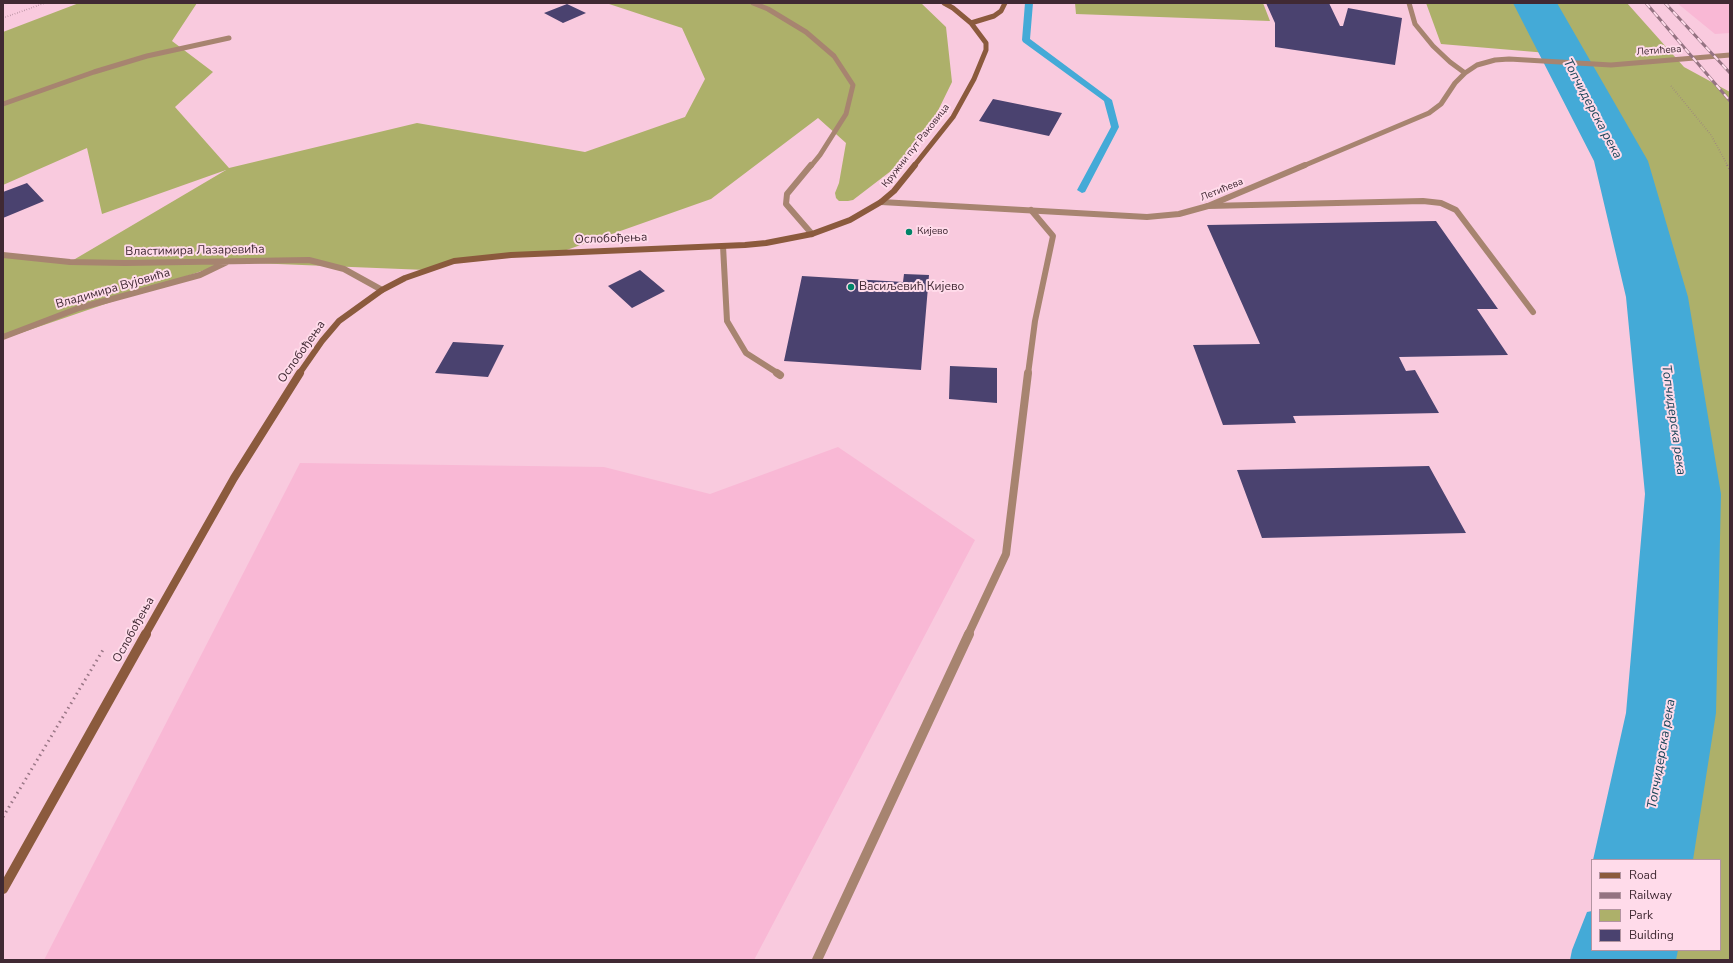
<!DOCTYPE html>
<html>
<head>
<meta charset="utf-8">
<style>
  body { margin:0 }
  #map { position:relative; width:1733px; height:963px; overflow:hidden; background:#f9cade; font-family:"Nunito Sans",sans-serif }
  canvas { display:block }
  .frame { position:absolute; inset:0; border:4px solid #402933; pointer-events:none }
  .legend { position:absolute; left:1591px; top:859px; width:130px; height:92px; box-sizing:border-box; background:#ffdbea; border:1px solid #b394a1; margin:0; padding:5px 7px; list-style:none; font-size:12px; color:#402933 }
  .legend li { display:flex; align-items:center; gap:8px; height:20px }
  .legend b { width:20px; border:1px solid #b394a1 }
</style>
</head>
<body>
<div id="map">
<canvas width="1733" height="963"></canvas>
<div class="frame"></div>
<ul class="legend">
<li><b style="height:5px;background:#8b5a3d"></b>Road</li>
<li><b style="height:5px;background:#957382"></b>Railway</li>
<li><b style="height:11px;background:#adb06a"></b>Park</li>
<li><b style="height:11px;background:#4a426f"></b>Building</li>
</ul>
</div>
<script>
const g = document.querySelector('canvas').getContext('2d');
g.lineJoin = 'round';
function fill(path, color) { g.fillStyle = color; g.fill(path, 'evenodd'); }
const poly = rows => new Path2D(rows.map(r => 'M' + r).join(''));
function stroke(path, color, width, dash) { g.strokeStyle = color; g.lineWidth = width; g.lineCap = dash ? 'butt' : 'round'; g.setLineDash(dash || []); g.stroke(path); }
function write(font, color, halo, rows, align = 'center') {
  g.font = font + ' "Nunito Sans",sans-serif'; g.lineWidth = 4; g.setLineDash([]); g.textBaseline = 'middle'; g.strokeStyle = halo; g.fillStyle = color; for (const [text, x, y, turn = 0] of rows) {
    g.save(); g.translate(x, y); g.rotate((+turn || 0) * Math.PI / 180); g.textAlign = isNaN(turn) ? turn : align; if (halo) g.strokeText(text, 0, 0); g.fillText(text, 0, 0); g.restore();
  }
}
const built = poly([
  [1677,3,1730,3,1730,33,1715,34],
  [838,447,975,540,754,960,44,960,300,463,604,467,710,494]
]);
const green = poly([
  [79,3,197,3,172,41,213,72,175,107,229,168,417,123,585,152,685,117,705,79,682,28,606,3,921,3,946,27,952,82,929,129,900,164,853,200,848,201,839,201,836,198,835,193,839,183,846,143,818,118,711,199,558,253,454,261,426,270,228,262,3,339,3,254,70,262,226,170,102,214,87,148,3,185,3,32],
  [1075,3,1263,3,1270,21,1076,14],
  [1426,3,1627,3,1684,67,1730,92,1730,960,1657,960,1659,950,1720,950,1720,860,1675,860,1710,658,1674,329,1657,217,1589,85,1571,55,1441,44]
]);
const stream = poly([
  [1025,3,1033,3,1030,39,1112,100,1119,127,1085,192,1082,193,1077,190,1111,127,1104,101,1023,42,1022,40,1025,3]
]);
const river = poly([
  [1513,3,1557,3,1648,161,1688,297,1721,494,1716,713,1693,860,1593,860,1626,713,1645,494,1626,297,1594,161,1513,3],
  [1592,911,1592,950,1678,950,1676,960,1570,960,1572,950,1587,912,1592,911]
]);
const building = poly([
  [1266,3,1329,3,1340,26,1343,26,1348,8,1402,18,1395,65,1275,47,1275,23],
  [567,4,586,13,563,23,544,13],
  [993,99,1062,113,1049,136,979,121],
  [27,183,44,201,3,218,3,192],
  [1436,221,1498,309,1477,309,1508,355,1399,357,1406,371,1415,370,1439,413,1293,416,1296,423,1223,425,1193,345,1260,344,1207,225],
  [640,270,665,291,632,308,608,286],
  [904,274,929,275,921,370,784,361,802,276,903,282],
  [453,342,504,345,488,377,435,373],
  [950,366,997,368,997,403,949,399],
  [1429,466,1466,533,1262,538,1237,470]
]);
const pathFar2 = poly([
  [3,18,45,3],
  [1671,86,1711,135,1728,166]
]);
const pathFar1 = poly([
  [1727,165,1730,170]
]);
const path = poly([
  [3,817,103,650]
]);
const laneFar3 = poly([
  [3,104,94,72,147,56,229,38]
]);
const laneFar2 = poly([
  [1208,206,1423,201,1441,203,1456,210,1533,312],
  [723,246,727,321,746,353,779,374],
  [1028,374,1035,321,1053,236,1031,210]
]);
const laneFar1 = poly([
  [777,373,780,375],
  [968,635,1006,554,1028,373]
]);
const lane = poly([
  [817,960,969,634]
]);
const streetFar1 = poly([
  [753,3,768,9,806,32,834,56,853,85,846,114,820,155,811,166],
  [1409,3,1415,24,1433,46,1450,62,1465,73],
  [1303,166,1429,113,1441,104,1455,83,1465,73,1477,65,1495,60,1509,59,1611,65,1730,55]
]);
const street = poly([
  [811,165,787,194,786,204,812,234],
  [881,202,1147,217,1179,214,1208,206,1305,165],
  [3,255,70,262,125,263,309,260,344,269,382,290],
  [3,337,79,308,200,275,227,262]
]);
const secondaryFar3 = poly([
  [971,23,994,16,1001,11,1005,3],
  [914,166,953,117,974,79,986,50,986,43,971,23,953,8,944,3]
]);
const secondaryFar2 = poly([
  [299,374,322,341,339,321,382,290,405,278,454,261,511,255,745,245,766,243,812,234,850,220,881,202,894,191,915,165]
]);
const secondaryFar1 = poly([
  [145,635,234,478,300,373]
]);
const secondary = poly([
  [3,889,146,634]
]);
const rail = poly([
  [1646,3,1730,101],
  [1665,3,1730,73]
]);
const markers = [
  [909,232,4,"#008468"],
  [851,287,4,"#008468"]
];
const farStreetnames = [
  ["Летићева",1659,51,-4],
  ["Кружни пут Раковица",916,146,-52],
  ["Летићева",1222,190,-22]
];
const farPoinames = [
  ["Кијево",917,232]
];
const streetNames = [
  ["Ослобођења",611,239,-2],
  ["Властимира Лазаревића",195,251,-1],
  ["Владимира Вујовића",113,289,-16],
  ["Ослобођења",302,352,-55],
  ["Ослобођења",134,630,-61]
];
const poiNames = [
  ["Васиљевић Кијево",859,287]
];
const waterNames = [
  ["Топчидерска река",1592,109,62],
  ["Топчидерска река",1673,420,82],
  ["Топчидерска река",1662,754,-80]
];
fill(built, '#f9b8d5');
fill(green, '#adb06a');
fill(stream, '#44aad7');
fill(river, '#44aad7');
fill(building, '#4a426f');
stroke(pathFar2, '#997685', 1.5, [0.5, 2]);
stroke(pathFar1, '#997685', 2, [1, 2.5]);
stroke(path, '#997685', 3, [1.5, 4]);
stroke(laneFar3, '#a78470', 5);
stroke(laneFar2, '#a78470', 6);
stroke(laneFar1, '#a78470', 8);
stroke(lane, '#a78470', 10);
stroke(streetFar1, '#a78470', 5);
stroke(street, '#a78470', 6);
stroke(secondaryFar3, '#8b5a3d', 5);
stroke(secondaryFar2, '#8b5a3d', 6);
stroke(secondaryFar1, '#8b5a3d', 8);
stroke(secondary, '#8b5a3d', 10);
stroke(rail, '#957382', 3);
stroke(rail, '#ffdbea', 2, [6]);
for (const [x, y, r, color] of markers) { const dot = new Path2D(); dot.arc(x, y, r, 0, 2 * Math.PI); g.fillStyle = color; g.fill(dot); stroke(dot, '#ffdbea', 1.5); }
write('10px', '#402933', '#ffdbea', farStreetnames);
write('10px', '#402933', '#ffdbea', farPoinames, 'left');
write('12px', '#402933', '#ffdbea', streetNames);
write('12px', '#402933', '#ffdbea', poiNames, 'left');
write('italic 13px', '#1a4558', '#ffdbea', waterNames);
</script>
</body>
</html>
